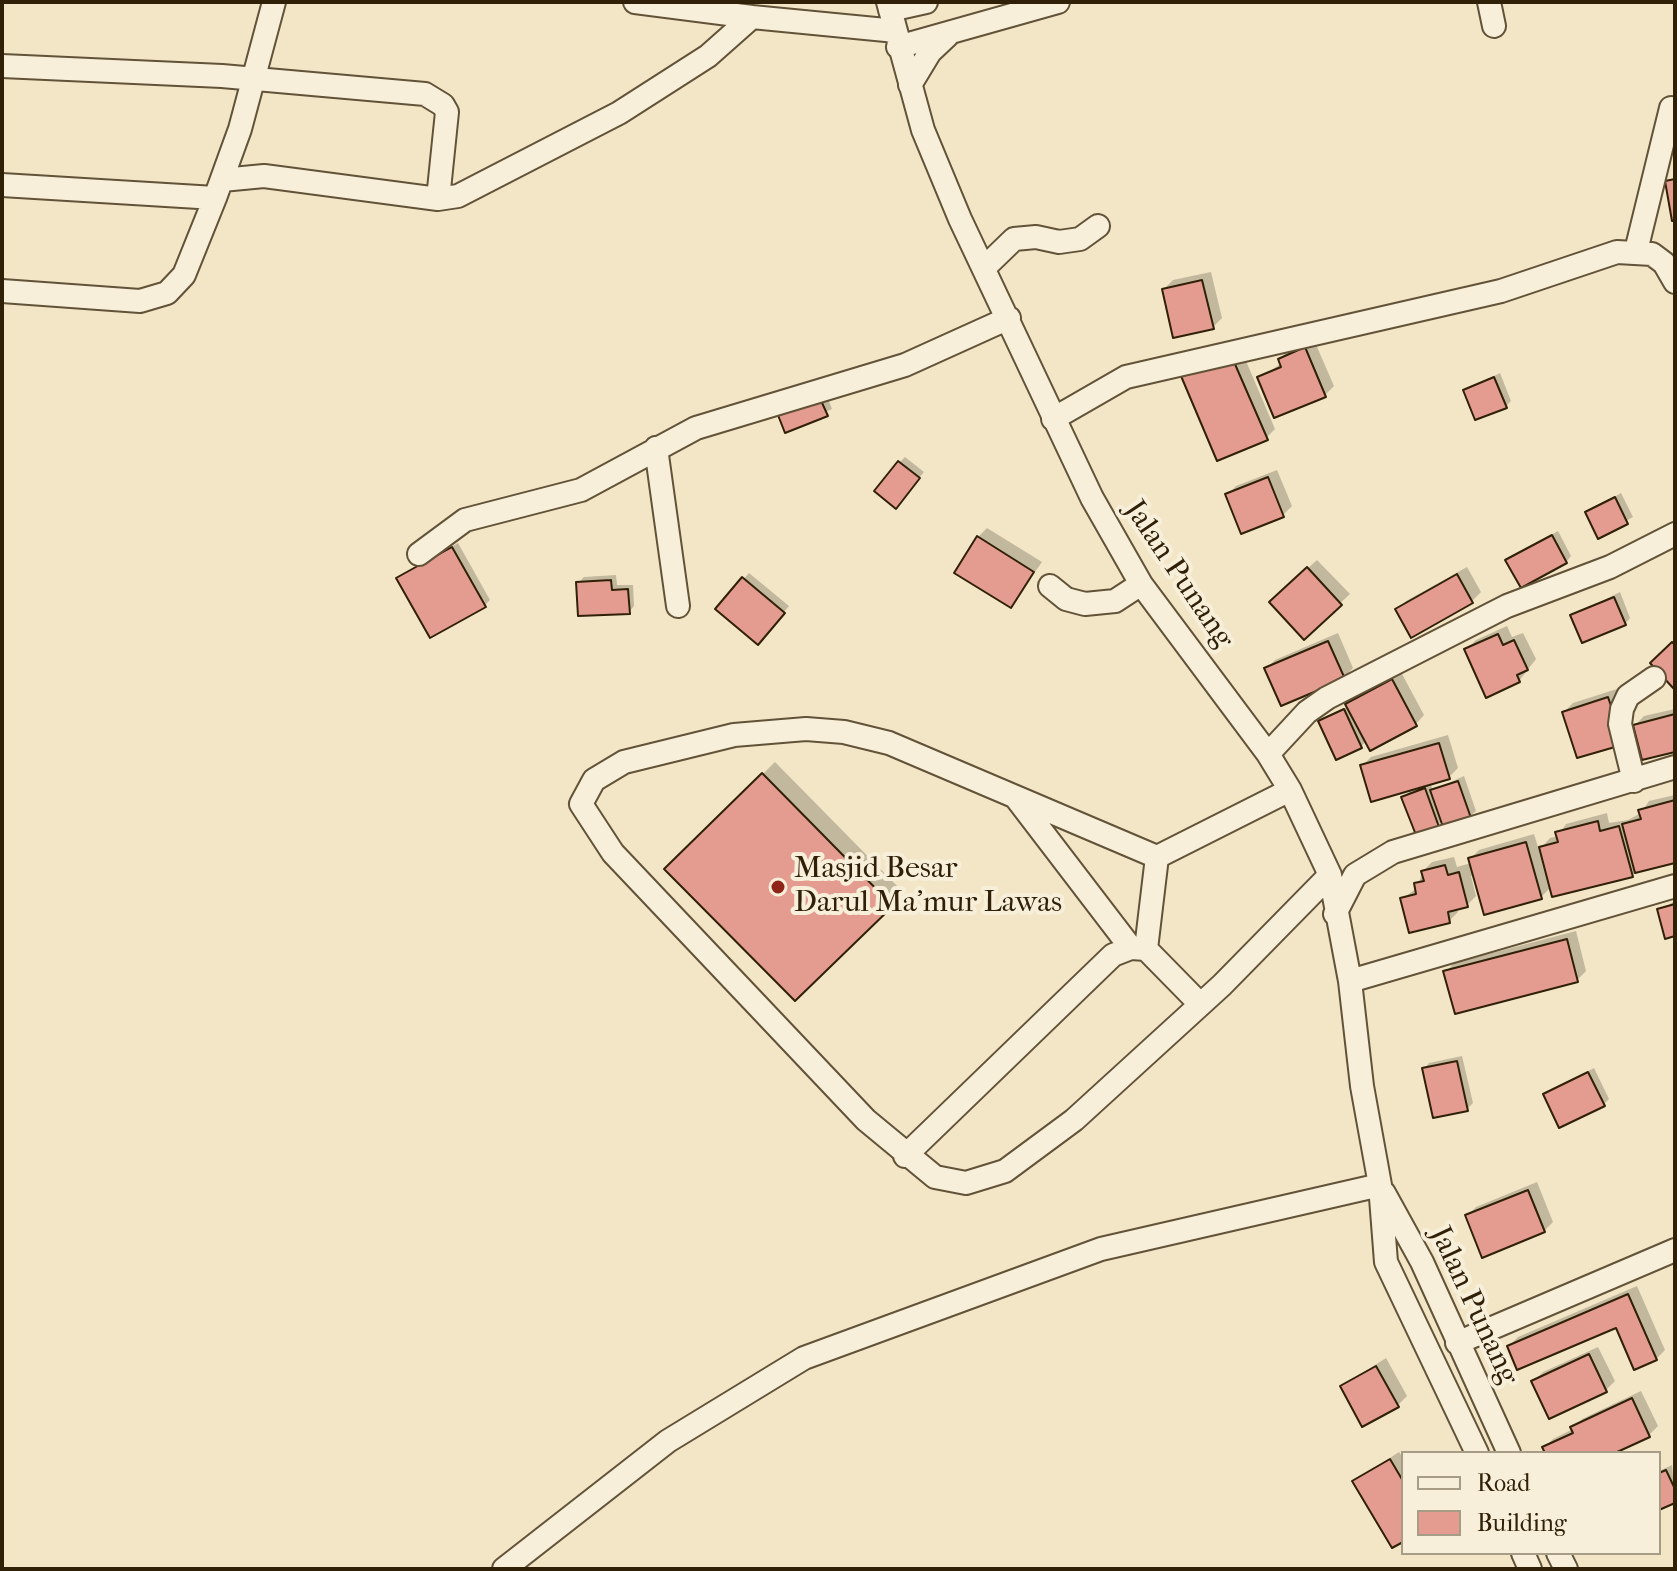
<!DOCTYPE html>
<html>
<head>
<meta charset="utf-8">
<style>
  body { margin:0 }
  #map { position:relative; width:1677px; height:1571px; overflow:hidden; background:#f3e6c6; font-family:"IM FELL French Canon",serif }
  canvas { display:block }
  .frame { position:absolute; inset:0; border:4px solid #302008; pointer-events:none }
  .legend { position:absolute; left:1401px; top:1451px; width:260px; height:104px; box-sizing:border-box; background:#f7efda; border:2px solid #a79c86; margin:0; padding:10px 14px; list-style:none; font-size:24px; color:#302008 }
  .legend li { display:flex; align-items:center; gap:16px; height:40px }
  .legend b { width:40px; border:2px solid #a79c86 }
</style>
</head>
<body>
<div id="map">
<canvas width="1677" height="1571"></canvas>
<div class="frame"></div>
<ul class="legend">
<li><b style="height:10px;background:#f7efda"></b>Road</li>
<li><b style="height:22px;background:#e59c90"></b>Building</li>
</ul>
</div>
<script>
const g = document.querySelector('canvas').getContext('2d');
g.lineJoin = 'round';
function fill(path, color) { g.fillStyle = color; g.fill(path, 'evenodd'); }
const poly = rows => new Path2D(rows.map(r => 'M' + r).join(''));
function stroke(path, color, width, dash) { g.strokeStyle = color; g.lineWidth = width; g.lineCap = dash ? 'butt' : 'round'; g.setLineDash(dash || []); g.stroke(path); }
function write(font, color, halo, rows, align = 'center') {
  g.font = font + ' "IM FELL French Canon",serif'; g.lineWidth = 8; g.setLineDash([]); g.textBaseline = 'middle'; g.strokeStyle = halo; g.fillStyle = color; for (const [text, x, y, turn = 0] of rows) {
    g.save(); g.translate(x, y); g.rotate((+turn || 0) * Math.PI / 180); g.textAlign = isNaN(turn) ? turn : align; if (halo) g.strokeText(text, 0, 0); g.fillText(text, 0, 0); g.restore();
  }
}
const shadow = poly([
  [1211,272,1222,318,1213,327,1164,289,1173,280],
  [1314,340,1334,386,1325,395,1259,378,1282,363,1280,359,1289,350],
  [1240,347,1275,429,1266,438,1183,376],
  [1500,373,1511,401,1506,406,1465,390],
  [824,389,832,409,786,430],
  [905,457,924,472,901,500,900,462],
  [1277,470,1292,506,1283,515,1227,495,1236,486],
  [1621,493,1633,517,1599,536,1587,513],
  [987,528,1042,562,1011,606,978,537],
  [1558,531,1571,556,1566,562,1507,560],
  [458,543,490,600,485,605,399,578],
  [1317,560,1350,594,1304,637,1281,593],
  [1467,567,1481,592,1472,601,1411,635,1397,610,1406,601],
  [749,573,789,606,763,637,718,609],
  [616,575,617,585,633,585,634,606,629,612,578,583,584,577],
  [1620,592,1630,618,1625,624,1572,616],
  [1507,626,1512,637,1523,633,1536,659,1519,681,1467,649,1476,640],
  [1338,633,1353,668,1344,677,1266,669,1275,660],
  [1401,672,1424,715,1416,724,1367,741,1361,746,1320,722,1348,706,1356,696],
  [1617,689,1624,711,1614,745,1564,712,1573,703],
  [1675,709,1675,750,1635,725,1644,716],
  [1448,735,1458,768,1449,777,1430,783,1433,790,1464,776,1476,811,1470,816,1443,820,1438,825,1404,797,1414,787,1362,766,1371,757],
  [775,762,903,892,795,998,667,869],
  [1675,795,1675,861,1632,875,1552,886,1541,897,1475,875,1471,876,1476,896,1467,905,1457,908,1458,912,1449,921,1402,899,1417,888,1423,871,1432,862,1454,857,1457,867,1471,863,1470,859,1479,850,1534,834,1539,850,1550,838,1558,836,1566,824,1607,813,1609,823,1628,820,1641,813,1649,801],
  [1675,901,1675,934,1659,910],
  [1576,931,1586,971,1577,980,1446,972,1454,963],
  [1462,1056,1473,1103,1467,1109,1424,1069,1429,1063],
  [1594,1068,1609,1099,1603,1105,1545,1095],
  [1537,1182,1553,1222,1544,1231,1467,1216,1476,1207],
  [1637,1286,1665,1350,1656,1359,1617,1325,1509,1346,1518,1337],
  [1598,1347,1615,1381,1606,1390,1534,1381,1543,1372],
  [1386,1358,1407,1396,1398,1405,1342,1386],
  [1641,1391,1658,1426,1649,1435,1611,1453,1547,1453,1544,1448,1553,1439,1573,1429,1582,1419],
  [1399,1452,1403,1458,1403,1540,1355,1481],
  [1672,1465,1675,1501,1659,1508,1659,1471]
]);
const building = poly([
  [1675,179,1675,221,1672,221,1665,181,1675,179],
  [1202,280,1214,329,1173,338,1162,289,1202,280],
  [1305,347,1326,397,1274,418,1257,377,1281,367,1278,359,1305,347],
  [1231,355,1268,440,1217,461,1181,376,1231,355],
  [1494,377,1507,408,1475,420,1463,390,1494,377],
  [818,394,828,416,785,433,776,410,818,394],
  [898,461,920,478,896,509,874,491,898,461],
  [1268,477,1284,517,1241,534,1225,494,1268,477],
  [1615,497,1628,524,1598,539,1585,512,1615,497],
  [1552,535,1567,563,1521,588,1505,560,1552,535],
  [977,536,1034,572,1011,608,954,573,977,536],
  [452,547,486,607,430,638,396,578,452,547],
  [1307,567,1342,605,1304,640,1269,602,1307,567],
  [1457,574,1473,603,1411,638,1395,609,1457,574],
  [742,577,785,613,758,645,715,609,742,577],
  [611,580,612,590,628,589,630,614,578,616,576,582,611,580],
  [1614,597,1626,625,1582,643,1570,615,1614,597],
  [1498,634,1503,645,1514,640,1528,670,1517,675,1520,682,1486,698,1464,649,1498,634],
  [1328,641,1345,679,1281,706,1264,668,1328,641],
  [1672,642,1675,645,1674,689,1650,663,1672,642],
  [1392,679,1417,726,1370,751,1345,704,1392,679],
  [1608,697,1616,721,1608,724,1615,747,1577,758,1562,712,1608,697],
  [1344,709,1362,748,1336,760,1318,721,1344,709],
  [1675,714,1675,752,1642,760,1633,725,1675,714],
  [1439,743,1450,779,1371,802,1360,765,1439,743],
  [762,773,893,906,795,1001,664,869,762,773],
  [1458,781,1471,818,1443,827,1430,790,1458,781],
  [1425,788,1439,827,1416,835,1401,797,1425,788],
  [1675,800,1675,863,1635,873,1622,824,1641,819,1638,810,1675,800],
  [1598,821,1600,831,1619,826,1633,877,1552,897,1539,847,1558,842,1555,832,1598,821],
  [1526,842,1542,899,1484,915,1468,858,1526,842],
  [1445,865,1448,875,1459,872,1468,907,1448,912,1450,923,1409,933,1400,898,1416,894,1414,883,1424,881,1421,871,1445,865],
  [1675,904,1675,936,1665,939,1657,909,1675,904],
  [1567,939,1578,982,1455,1014,1443,971,1567,939],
  [1457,1061,1468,1111,1433,1118,1422,1068,1457,1061],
  [1588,1072,1605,1106,1559,1128,1543,1094,1588,1072],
  [1528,1190,1545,1232,1482,1258,1465,1215,1528,1190],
  [1628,1294,1657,1360,1634,1370,1616,1328,1517,1370,1507,1346,1628,1294],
  [1589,1354,1607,1392,1549,1419,1531,1381,1589,1354],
  [1376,1366,1399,1407,1362,1427,1340,1386,1376,1366],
  [1632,1398,1650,1437,1615,1453,1545,1453,1542,1447,1573,1433,1570,1427,1632,1398],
  [1390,1459,1403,1481,1403,1542,1392,1548,1352,1481,1390,1459],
  [1666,1470,1675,1489,1675,1503,1659,1510,1659,1473,1666,1470]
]);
const minor = poly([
  [635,2,752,17],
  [888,2,923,130,960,219,1092,498,1141,584,1268,754,1290,790,1330,875,1350,981,1362,1086,1380,1185,1386,1262,1477,1453],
  [1489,2,1494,26],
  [890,10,926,2],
  [898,47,1058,2],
  [2,66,222,76,425,94,443,105,447,112,438,199],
  [910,85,930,52,947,36],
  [222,180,264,176,438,199,458,196,619,113,708,56,752,17,896,31],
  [2,185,215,198,240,129,274,2],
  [1636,251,1671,108],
  [984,268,1014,239,1036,237,1059,242,1080,239,1098,226],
  [2,291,140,301,167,293,184,275,215,198],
  [1053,419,1126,377,1501,291,1617,252,1652,254,1664,263,1675,282],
  [656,448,678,606],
  [419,554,465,520,581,490,696,428,905,365,1009,318],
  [1050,586,1066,599,1085,604,1115,601,1141,584],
  [1268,754,1307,712,1327,698,1507,606,1610,567,1675,534],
  [1634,781,1620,724,1622,709,1628,696,1654,678],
  [1290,790,1157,857,889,743,844,732,806,729,734,735,624,762,594,780,581,804,613,853,866,1120,935,1177,966,1183,1005,1171,1074,1120,1222,985,1330,875],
  [1017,799,1131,948],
  [1335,914,1355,875,1393,852,1675,767],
  [1146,949,1157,857],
  [1350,981,1675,886],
  [905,1156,1113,955,1131,948,1146,949,1200,1004],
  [1384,1193,1422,1262,1509,1453],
  [1457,1343,1675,1250],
  [1523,1553,1530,1569],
  [1558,1553,1566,1569],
  [504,1569,668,1441,804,1358,1101,1249,1380,1185]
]);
const markers = [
  [778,887,8,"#8f2418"]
];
const streetNames = [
  ["Jalan Punang",1178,575,56],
  ["Jalan Punang",1473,1306,65]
];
const poiNames = [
  ["Masjid Besar",794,870],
  ["Darul Ma'mur Lawas",794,904]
];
fill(shadow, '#0003');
fill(building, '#e59c90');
stroke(building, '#302008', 2);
stroke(minor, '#615238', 26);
stroke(minor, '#f7efda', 22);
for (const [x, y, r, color] of markers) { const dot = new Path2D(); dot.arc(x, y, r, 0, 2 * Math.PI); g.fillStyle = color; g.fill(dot); stroke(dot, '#f7efda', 3); }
write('30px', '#302008', '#f7efda', streetNames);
write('30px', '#302008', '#f7efda', poiNames, 'left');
</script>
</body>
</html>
